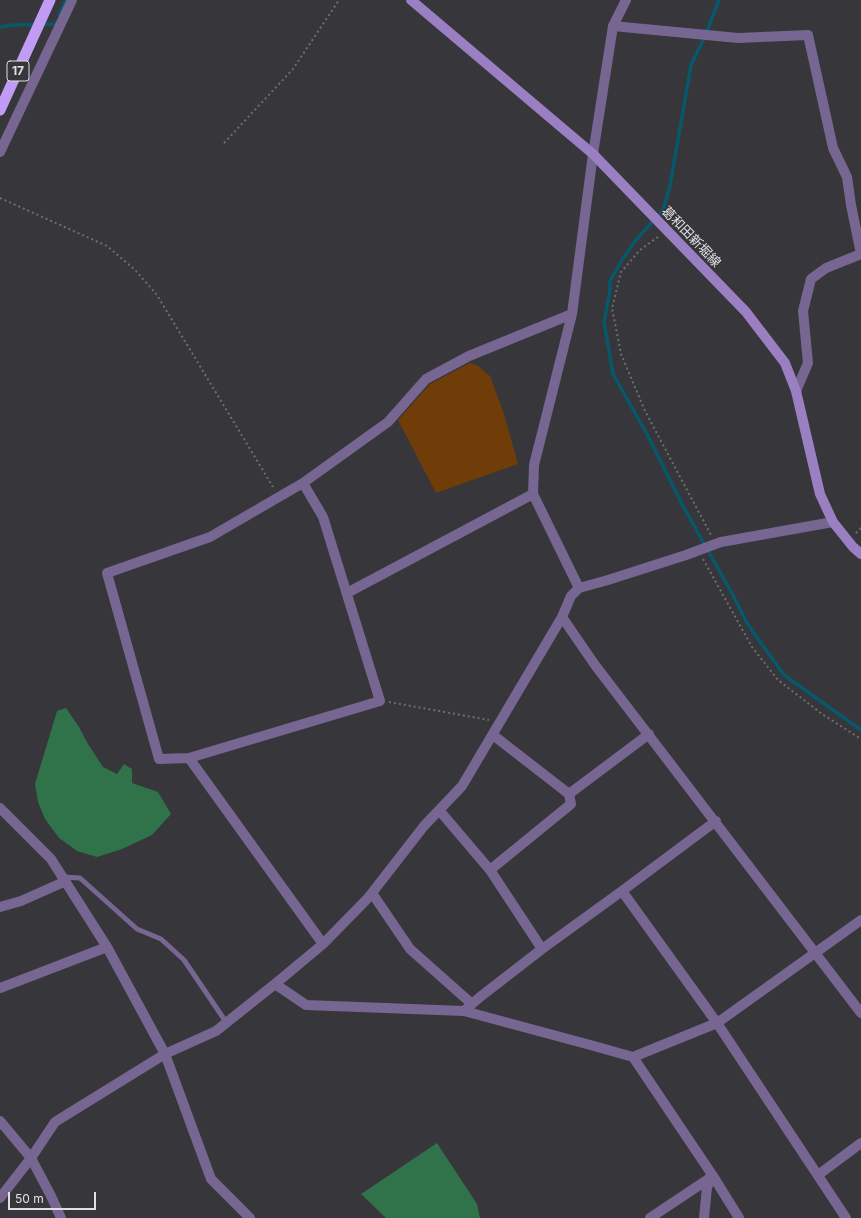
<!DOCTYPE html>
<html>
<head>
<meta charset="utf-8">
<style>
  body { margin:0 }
  #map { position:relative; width:861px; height:1218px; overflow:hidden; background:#37363b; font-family:Inter,sans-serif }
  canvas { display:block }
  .scale { position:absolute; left:8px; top:1192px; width:88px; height:18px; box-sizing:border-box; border:2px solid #e1e1e4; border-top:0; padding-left:5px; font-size:12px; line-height:14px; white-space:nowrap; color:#e1e1e4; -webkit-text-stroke:3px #37363b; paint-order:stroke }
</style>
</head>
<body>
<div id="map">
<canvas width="861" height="1218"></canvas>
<div class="scale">50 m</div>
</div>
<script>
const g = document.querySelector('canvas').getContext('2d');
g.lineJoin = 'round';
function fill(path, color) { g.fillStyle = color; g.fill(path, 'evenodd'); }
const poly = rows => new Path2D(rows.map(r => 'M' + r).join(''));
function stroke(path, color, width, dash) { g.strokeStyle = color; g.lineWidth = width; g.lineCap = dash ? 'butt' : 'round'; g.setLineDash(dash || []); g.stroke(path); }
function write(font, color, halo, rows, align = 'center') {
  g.font = font + ' Inter,"Noto Sans JP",sans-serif'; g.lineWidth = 3; g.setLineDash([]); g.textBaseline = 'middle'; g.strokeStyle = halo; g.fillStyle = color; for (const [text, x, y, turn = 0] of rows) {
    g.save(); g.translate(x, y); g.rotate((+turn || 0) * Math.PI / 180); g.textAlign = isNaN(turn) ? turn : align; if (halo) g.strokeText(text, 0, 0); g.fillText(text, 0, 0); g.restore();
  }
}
const forest = poly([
  [66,708,79,727,88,744,103,767,117,774,124,764,132,769,132,783,158,792,171,814,152,835,122,849,97,857,77,851,59,838,45,819,38,802,35,784,57,711],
  [437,1143,477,1204,480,1218,386,1218,361,1194]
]);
const stream = poly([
  [719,0,705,36,691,65,670,186,663,210,635,241,622,260,610,281,610,291,604,322,613,374,648,436,683,506,734,597,747,623,758,639,784,675,861,730],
  [59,15,66,0],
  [0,27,12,25,56,24,57,21]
]);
const building = poly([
  [470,363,478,366,490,376,504,414,518,464,436,493,398,420,430,384]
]);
const path = poly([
  [224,143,293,69,339,0],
  [0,198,107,246,135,270,157,295,273,487],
  [658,237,640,250,621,272,612,308,621,354,645,411,711,535],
  [856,533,861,528],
  [703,559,752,647,778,680,822,714,861,739],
  [389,702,489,720]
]);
const service = poly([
  [64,877,80,878,137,929,161,939,184,960,226,1022]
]);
const minor = poly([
  [613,26,738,38,808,35,833,148,847,177,851,205,861,254,826,268,811,279,803,311,808,363,796,391],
  [0,152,72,0],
  [303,483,323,517,380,701,189,758,159,759,107,573,210,537,303,483,388,422,426,379,469,356,572,314],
  [579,588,533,494,534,465,572,314,593,154,613,26,626,0],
  [347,593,533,494],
  [562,617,595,665,861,1013],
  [493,735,569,794],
  [189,758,323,944],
  [0,808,51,859,107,947,165,1054,211,1179,250,1218],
  [439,810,490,870,542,949],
  [490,870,571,804,569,794,649,734],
  [622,891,717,1023,846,1218],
  [372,893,410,949,472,1004],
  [0,907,21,901,66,881],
  [275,984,306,1005,464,1011,594,1046,633,1057,717,1023,861,920],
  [0,988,107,947],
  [464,1011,480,997,542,949,622,891,716,821],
  [633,1057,713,1176,739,1218],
  [0,1121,31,1158,51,1196,61,1218],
  [818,1175,861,1143],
  [0,1198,31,1158,55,1122,165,1054,216,1031,275,984,323,944,368,898,424,826,462,786,562,617,571,596,579,588,608,580,686,555,721,542,833,522],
  [650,1218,713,1176],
  [704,1218,707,1187,712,1178]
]);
const secondary = poly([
  [411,0,593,154,746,312,785,363,796,391,820,494,833,522,853,547,861,554]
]);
const trunk = poly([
  [0,110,50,0]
]);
const shields = [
  [18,71,22]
];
const shieldNames = [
  ["17",18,71]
];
const streetNames = [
  ["葛和田新堀線",691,237,46]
];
fill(forest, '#307249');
stroke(stream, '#07586b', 3.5);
fill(building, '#703c08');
stroke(path, '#6e6e72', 2, [2, 3]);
stroke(service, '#766691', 5);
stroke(minor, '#766691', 10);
stroke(secondary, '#9a7fc3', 10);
stroke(trunk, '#c09cf4', 11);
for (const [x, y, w] of shields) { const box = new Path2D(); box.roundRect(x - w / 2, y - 10, w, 20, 3); g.fillStyle = '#37363b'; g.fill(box); stroke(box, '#e1e1e4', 1); }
write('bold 12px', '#e1e1e4', null, shieldNames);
write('13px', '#e1e1e4', '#37363b', streetNames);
</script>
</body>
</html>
